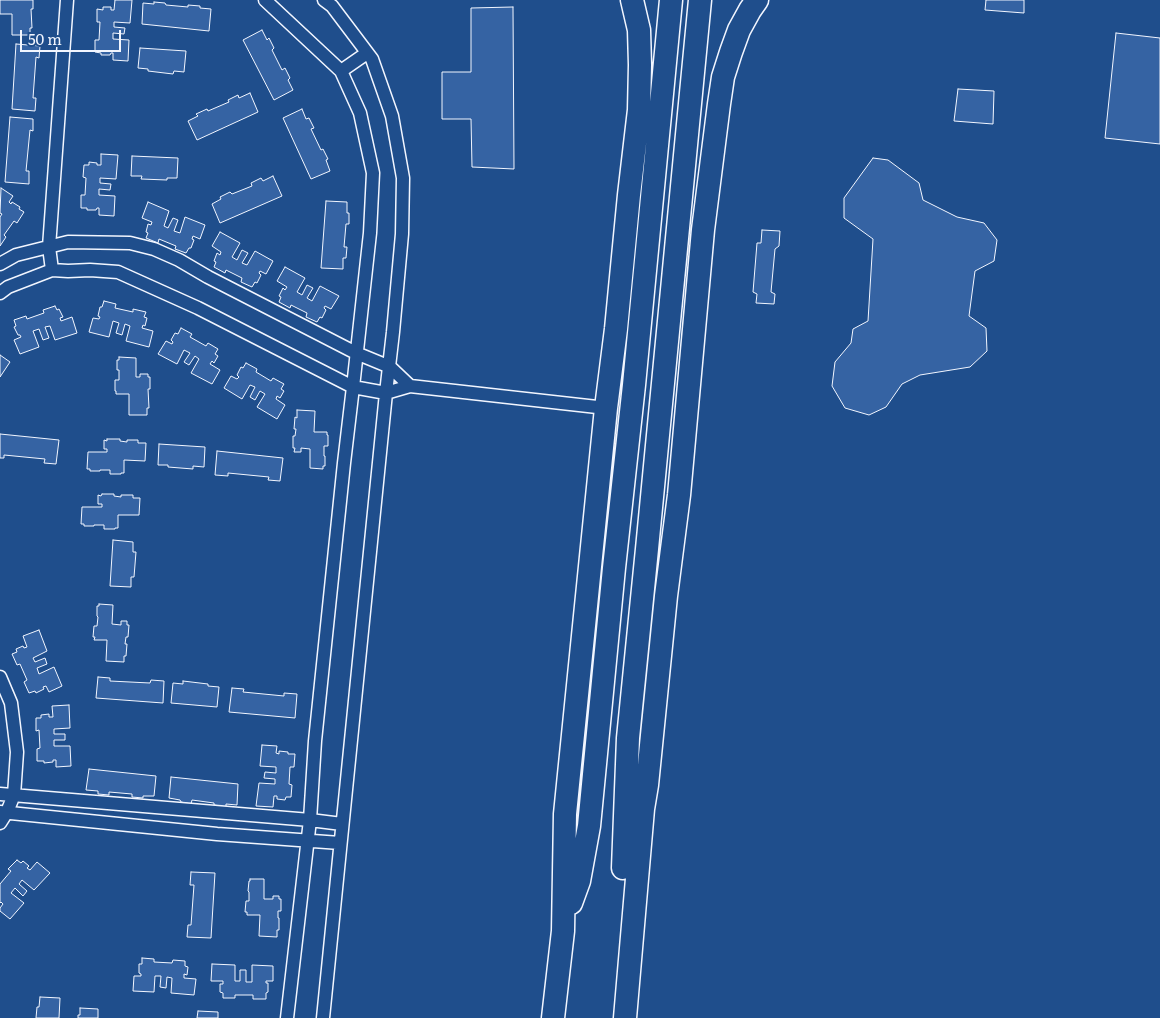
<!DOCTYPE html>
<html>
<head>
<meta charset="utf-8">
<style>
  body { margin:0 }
  #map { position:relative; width:1160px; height:1018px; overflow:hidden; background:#1f4e8c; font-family:Literata,serif }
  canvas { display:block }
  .scale { position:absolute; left:20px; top:30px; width:101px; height:22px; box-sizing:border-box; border:2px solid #f2f6ff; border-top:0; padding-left:6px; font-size:15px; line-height:18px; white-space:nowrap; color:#f2f6ff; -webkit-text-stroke:4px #1f4e8c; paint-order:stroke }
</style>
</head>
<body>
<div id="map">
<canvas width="1160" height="1018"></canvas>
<div class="scale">50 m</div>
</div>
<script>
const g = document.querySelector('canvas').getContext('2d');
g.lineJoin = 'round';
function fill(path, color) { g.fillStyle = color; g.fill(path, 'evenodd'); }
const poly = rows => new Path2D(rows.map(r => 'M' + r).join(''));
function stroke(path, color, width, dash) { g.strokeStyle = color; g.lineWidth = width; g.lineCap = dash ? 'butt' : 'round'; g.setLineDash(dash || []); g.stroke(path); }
const building = poly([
  [0,0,33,0,33,9,31,9,32,28,30,28,30,35,12,35,12,14,0,14,0,0],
  [115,0,132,0,130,23,114,22,114,27,125,28,124,34,113,33,113,39,129,40,128,61,113,60,113,53,111,53,110,55,101,55,101,53,95,52,95,40,99,40,100,22,97,22,97,9,103,10,103,7,111,7,111,10,114,10,115,0],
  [986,0,1024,0,1024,13,985,10,986,0],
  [154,2,165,3,166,5,188,7,188,5,200,6,200,8,211,9,209,31,142,24,143,3,154,4,154,2],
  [513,7,514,169,472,167,471,119,442,119,442,72,471,72,471,8,513,7],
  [262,30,267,40,269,38,274,48,272,50,282,70,285,68,290,78,288,80,293,90,274,100,243,40,262,30],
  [1116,33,1160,38,1160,144,1105,138,1116,33],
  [16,44,40,46,39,58,36,57,33,98,36,98,35,111,12,109,16,44],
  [140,48,186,51,184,72,174,71,173,74,148,71,148,69,138,68,140,48],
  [958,89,994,91,993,124,954,121,958,89],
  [250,93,258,112,197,140,188,121,198,116,196,114,207,109,208,111,229,102,228,100,238,95,239,98,250,93],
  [302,109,306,119,309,118,314,128,311,129,321,150,323,149,328,159,326,160,330,171,311,179,283,118,302,109],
  [10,117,33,119,33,131,30,130,26,171,29,171,29,184,5,182,10,117],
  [101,154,118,155,116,179,100,178,100,183,111,184,110,190,99,189,99,195,115,196,114,216,99,215,99,208,97,208,96,210,87,210,87,208,81,208,81,195,85,195,86,178,83,177,84,165,89,165,89,162,97,163,97,165,101,165,101,154],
  [132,156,178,158,177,178,167,178,167,180,141,179,142,176,131,176,132,156],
  [873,158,888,160,919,183,923,200,957,217,984,223,997,240,994,261,975,271,969,316,986,328,987,351,970,367,920,375,902,384,886,407,869,415,845,408,832,386,835,362,851,343,853,329,868,321,873,239,844,218,844,198,873,158],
  [273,176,282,196,220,223,212,204,221,199,220,197,230,192,232,194,252,186,251,183,261,178,263,181,273,176],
  [1,188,13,196,9,202,11,204,12,202,20,207,19,209,24,212,17,223,14,221,4,235,6,237,0,246,0,217,2,214,0,213,1,188],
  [326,201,347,202,347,213,349,213,349,224,346,224,344,247,347,247,346,258,343,258,343,269,321,268,326,201],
  [148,202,169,211,164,226,168,228,173,218,178,220,174,231,180,233,185,217,205,225,200,239,193,236,192,239,194,240,191,248,189,248,186,253,175,249,176,246,159,239,158,243,146,238,148,233,146,232,148,224,151,225,152,222,142,218,148,202],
  [762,230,780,231,779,246,775,249,771,292,775,294,774,304,756,303,757,294,753,292,757,243,761,243,762,230],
  [220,232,240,243,232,257,237,260,242,250,248,253,242,263,247,265,255,251,273,261,266,274,260,271,259,273,261,275,257,283,255,282,252,287,241,282,242,278,226,270,225,273,214,267,216,262,214,261,217,253,220,255,221,252,212,246,220,232],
  [285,267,305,278,297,292,302,295,307,285,313,288,307,298,312,301,320,286,339,296,331,309,325,306,324,308,326,310,322,318,320,317,317,322,306,317,307,313,291,305,290,308,279,302,281,297,279,296,283,288,285,290,287,287,277,281,285,267],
  [104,301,116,304,115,308,133,312,133,309,146,312,144,317,147,318,145,326,143,325,142,328,153,331,149,347,126,341,130,326,125,324,122,335,116,333,119,323,113,321,109,337,89,332,93,318,99,319,100,317,98,316,100,307,102,307,104,301],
  [55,306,57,310,59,309,63,317,60,318,61,321,72,317,77,333,55,340,50,326,45,327,49,338,43,340,39,329,33,331,39,347,20,354,14,340,21,337,20,335,18,335,14,327,16,326,14,320,26,316,27,319,44,313,43,310,55,306],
  [181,328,192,334,190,337,206,346,208,343,218,349,215,354,218,356,214,363,212,361,210,364,220,370,212,384,191,373,199,359,195,356,189,365,184,362,190,353,184,350,177,364,158,354,166,341,172,344,173,342,171,340,175,333,178,334,181,328],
  [0,355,10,362,0,377,0,355],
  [119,357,136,358,136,377,140,377,140,374,148,374,148,377,150,377,150,389,148,389,149,408,147,408,147,415,129,415,129,394,116,394,116,391,115,391,115,380,119,380,119,370,117,370,117,360,119,360,119,357],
  [246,363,257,369,256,372,271,381,273,378,284,384,281,389,284,391,280,398,277,396,276,399,285,405,277,419,257,407,265,394,260,391,255,400,250,397,255,387,250,385,242,399,224,388,231,376,237,379,239,377,237,375,241,367,243,368,246,363],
  [297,410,315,411,314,432,327,432,327,435,328,435,328,446,324,446,324,456,325,456,325,466,323,466,323,469,310,468,310,449,301,448,301,452,294,452,295,448,293,448,293,436,295,436,296,429,294,429,295,417,297,418,297,410],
  [0,434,59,440,56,464,44,463,45,459,4,455,4,458,0,458,0,434],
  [107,439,120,439,120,441,127,442,127,440,138,440,138,443,146,443,145,461,124,460,124,473,121,473,121,474,110,474,110,470,100,470,100,471,90,471,90,469,87,469,88,452,107,452,107,449,104,449,104,440,107,441,107,439],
  [159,444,205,447,204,467,193,466,193,469,168,467,168,465,158,465,159,444],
  [217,451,283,458,280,481,268,480,269,477,228,473,228,476,215,475,217,451],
  [102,494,114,494,114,496,121,497,121,495,133,495,133,498,140,498,139,515,118,515,118,528,115,528,115,529,104,529,104,525,94,525,94,526,84,526,84,524,81,524,82,507,102,507,102,504,98,504,98,495,101,496,102,494],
  [113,540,133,542,133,552,136,552,134,577,131,577,131,587,110,586,113,540],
  [99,604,113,605,112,624,121,625,121,621,127,621,127,625,129,625,128,637,126,637,125,644,127,644,126,656,124,656,124,662,106,661,107,640,94,640,95,637,93,637,94,626,97,626,98,617,97,616,97,606,99,606,99,604],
  [39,630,47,651,33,658,35,662,45,658,47,664,37,668,39,674,54,667,62,686,49,692,46,686,43,687,44,689,36,693,35,691,29,693,24,682,27,680,20,664,17,665,12,654,17,652,16,649,23,646,24,648,27,647,23,636,39,630],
  [98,677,110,678,110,681,150,683,151,680,164,681,163,703,96,698,98,677],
  [183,681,208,684,208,686,219,687,217,707,171,703,173,683,183,684,183,681],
  [232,688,244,689,243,692,284,696,284,693,297,694,295,718,229,712,232,688],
  [69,705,70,728,54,729,54,734,65,734,65,740,54,740,54,746,70,746,71,766,56,767,56,760,53,760,53,762,44,763,44,761,37,761,37,749,40,748,39,730,36,731,36,718,41,718,41,715,49,714,49,717,53,717,52,706,69,705],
  [262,745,277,746,276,753,279,754,279,751,288,752,288,754,295,754,294,767,290,767,289,784,292,785,291,797,286,797,285,800,277,799,277,796,274,796,273,807,256,806,259,783,275,784,275,779,264,778,265,772,276,773,276,767,260,766,262,745],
  [89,769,156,776,154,796,143,796,143,798,132,797,132,794,109,792,109,795,98,794,98,791,86,790,89,769],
  [171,777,238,784,237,805,226,804,226,807,214,805,214,803,192,800,191,804,181,802,180,800,169,798,171,777],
  [17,860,21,863,23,861,29,866,27,868,30,870,37,862,50,873,34,890,22,880,19,884,27,891,23,896,15,888,11,893,24,903,10,919,0,911,0,908,3,904,1,902,0,903,0,884,11,871,8,869,17,860],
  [191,872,215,873,211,938,187,937,188,925,191,925,194,885,190,885,191,872],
  [250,879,264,879,264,899,273,899,273,896,279,896,279,899,281,899,281,911,278,911,278,918,279,918,279,930,277,930,277,937,259,936,260,915,247,915,247,912,245,912,246,901,249,901,249,892,248,891,249,881,250,881,250,879],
  [142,958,154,959,154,962,172,963,173,960,185,961,185,966,188,967,187,975,184,974,184,978,196,979,194,995,171,993,172,978,167,977,166,988,160,987,161,976,155,976,154,992,133,991,134,976,141,976,141,974,139,973,139,964,142,964,142,958],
  [212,964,235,965,235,981,240,981,240,970,246,970,246,982,252,982,252,965,273,966,273,981,266,981,266,983,268,983,268,992,266,993,266,999,253,999,253,995,235,995,235,998,223,998,223,993,220,992,220,984,223,984,223,981,211,981,212,964],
  [40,997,60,998,59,1018,36,1018,37,1007,39,1007,40,997],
  [80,1008,98,1009,98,1018,78,1018,78,1015,80,1015,80,1008],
  [198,1011,218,1012,218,1018,197,1018,198,1011]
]);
const street = poly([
  [265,0,341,71,360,113,373,173,370,233,353,387,344,463,315,741,310,820,287,1018],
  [341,71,367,53],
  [0,264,16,255,68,242,130,243,154,249,179,260,208,277,356,353,390,367,410,386],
  [52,270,49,247,67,0],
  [0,293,8,287,52,270,68,271,90,270,118,272,198,308,353,387,386,393,410,386,606,408],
  [0,677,11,703,17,752,14,795,7,812,0,823],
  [0,794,310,820,342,824],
  [0,812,217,834,340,843],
  [323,1018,386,393,393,332,402,234,403,178,392,116,372,59,332,6,324,0]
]);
const highway = poly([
  [623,868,628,738,647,549,700,0],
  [571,903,579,881,589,826,614,568,634,385,671,0],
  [553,1018,563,931,565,814,606,408,616,329,629,195,639,110,640,65,639,30,632,0],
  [625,1018,643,809,647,785,666,596,679,495,703,230,719,104,723,77,731,52,739,30,750,10,757,0]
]);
fill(building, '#3563a3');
stroke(building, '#f2f6ff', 1);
stroke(street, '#f2f6ff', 15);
stroke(highway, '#f2f6ff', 25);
stroke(street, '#1f4e8c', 12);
stroke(highway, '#1f4e8c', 22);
</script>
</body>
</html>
